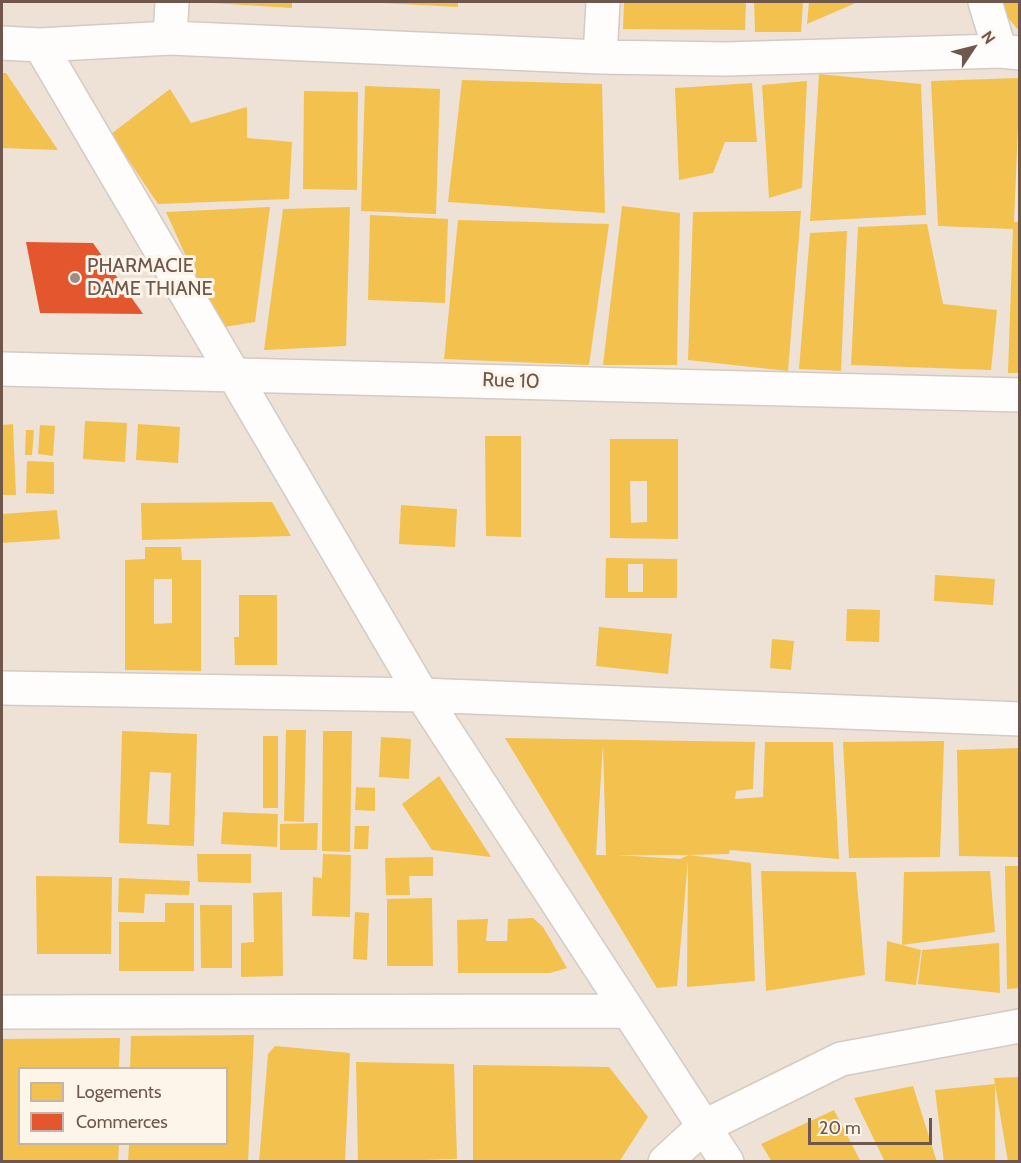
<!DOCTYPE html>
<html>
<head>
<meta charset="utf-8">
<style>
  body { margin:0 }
  #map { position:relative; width:1021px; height:1163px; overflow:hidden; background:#f5efe9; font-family:Cabin,sans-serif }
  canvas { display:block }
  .frame { position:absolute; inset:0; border:3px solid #6f574c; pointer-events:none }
  .legend { position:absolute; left:18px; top:1067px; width:210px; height:78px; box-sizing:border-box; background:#fdf4ea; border:2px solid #c4b5ab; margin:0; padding:8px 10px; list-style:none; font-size:18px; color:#6f574c }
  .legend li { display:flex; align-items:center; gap:12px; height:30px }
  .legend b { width:30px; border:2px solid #c4b5ab }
  .north { position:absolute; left:943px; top:18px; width:60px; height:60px; -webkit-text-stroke:4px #fdf4ea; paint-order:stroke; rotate:55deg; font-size:16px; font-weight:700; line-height:24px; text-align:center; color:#6f574c }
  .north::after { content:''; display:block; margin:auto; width:21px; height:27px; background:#6f574c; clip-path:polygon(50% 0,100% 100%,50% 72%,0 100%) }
  .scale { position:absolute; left:808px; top:1118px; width:124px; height:27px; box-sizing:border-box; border:3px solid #6f574c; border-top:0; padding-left:8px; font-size:18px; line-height:21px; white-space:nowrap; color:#6f574c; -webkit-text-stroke:4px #fdf4ea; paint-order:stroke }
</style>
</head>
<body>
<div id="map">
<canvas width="1021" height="1163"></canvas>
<div class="frame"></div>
<ul class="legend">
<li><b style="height:16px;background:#f2c14e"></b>Logements</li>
<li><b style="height:16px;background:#e4572e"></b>Commerces</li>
</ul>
<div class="north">N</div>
<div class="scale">20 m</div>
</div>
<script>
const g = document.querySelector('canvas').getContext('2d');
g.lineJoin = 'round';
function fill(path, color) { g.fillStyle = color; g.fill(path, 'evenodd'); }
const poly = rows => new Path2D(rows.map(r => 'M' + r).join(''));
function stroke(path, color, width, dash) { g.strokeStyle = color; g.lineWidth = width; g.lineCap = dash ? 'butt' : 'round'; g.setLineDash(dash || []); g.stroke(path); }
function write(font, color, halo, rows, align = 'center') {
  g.font = font + ' Cabin,sans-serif'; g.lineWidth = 6; g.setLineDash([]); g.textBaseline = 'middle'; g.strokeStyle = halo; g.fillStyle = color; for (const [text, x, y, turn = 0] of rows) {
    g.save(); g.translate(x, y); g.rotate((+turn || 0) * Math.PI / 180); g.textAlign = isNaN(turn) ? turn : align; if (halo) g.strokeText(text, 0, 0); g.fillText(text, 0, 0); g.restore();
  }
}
const residential = poly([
  [2,2,1019,2,1019,1161,2,1162],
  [20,1068,226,1068,226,1144,20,1144]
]);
const homes = poly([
  [212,2,292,2,292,8,212,3],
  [382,2,458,2,458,7,381,3],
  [624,2,746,2,745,30,623,29],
  [754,2,803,2,801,32,755,32],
  [809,2,858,2,807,24],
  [995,2,1020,2,1020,32],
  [2,73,6,73,58,150,2,148],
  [819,74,921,84,926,215,810,221],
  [1020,78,1014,222,1020,222,1020,373,1008,373,1013,229,938,226,931,81],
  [462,80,602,84,605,213,448,202],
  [807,81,802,188,769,198,762,85],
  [752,83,757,142,725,142,713,173,679,180,675,88],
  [365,86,440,89,436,214,361,211],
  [170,89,191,123,247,107,247,138,292,142,289,199,158,204,111,134],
  [304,91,358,92,357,190,303,189],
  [622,206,680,213,677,365,603,365],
  [270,207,255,322,218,328,166,212],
  [350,207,346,346,264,350,283,209],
  [801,211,788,371,688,360,693,212],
  [370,215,448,219,445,303,368,300],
  [458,220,609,224,589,365,444,359],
  [927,224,943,304,997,310,991,370,851,365,858,227],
  [847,231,841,371,799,369,810,233],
  [85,421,127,423,125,462,83,459],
  [13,424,16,495,2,495,2,425],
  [138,424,180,427,178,463,136,460],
  [40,425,55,426,53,456,38,454],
  [26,430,34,430,32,455,25,455],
  [485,436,521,436,521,537,486,536],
  [610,439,678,439,678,539,610,538],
  [630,481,647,481,647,522,631,523],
  [27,461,54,462,54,494,26,493],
  [272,502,291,536,142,540,141,503],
  [401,505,457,509,455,547,399,544],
  [57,510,60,539,2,543,2,514],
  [145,547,181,547,182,560,201,560,201,671,125,670,125,560,145,559],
  [154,579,172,579,172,623,154,624],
  [606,558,677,559,677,598,605,598],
  [628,564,643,564,643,592,628,592],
  [935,575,995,579,993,605,934,601],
  [239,595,277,595,277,665,235,665,234,637,239,637],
  [847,609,880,610,879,642,846,641],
  [599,627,672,634,668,674,596,666],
  [772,639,794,641,791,670,770,668],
  [286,730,306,730,304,822,284,821],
  [122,731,197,734,194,846,119,843],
  [150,772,171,773,169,825,147,824],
  [323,731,352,731,350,852,322,851],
  [263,736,278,736,278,808,263,808],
  [381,737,411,739,409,779,379,777],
  [505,738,755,742,753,789,736,791,735,799,763,797,765,742,833,742,839,859,730,850,729,854,689,855,751,863,755,981,687,987,688,860,677,986,657,988],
  [603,744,606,855,596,855],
  [617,855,689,855,680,859],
  [944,741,940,857,849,858,843,742],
  [1020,748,1020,857,959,856,957,750],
  [439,776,491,857,432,850,402,804],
  [356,787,375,788,375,811,355,810],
  [223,812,278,814,277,847,221,844],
  [318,823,317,850,280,850,280,824],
  [355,826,369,826,368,849,354,849],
  [197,854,251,854,251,883,198,882],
  [323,854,351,855,350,917,312,916,313,877,322,878],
  [433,857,433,876,409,876,410,895,386,895,385,858],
  [1005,866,1020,866,1020,988,1007,989],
  [761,871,856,872,865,975,766,991],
  [990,871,995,932,902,945,904,872],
  [36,876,112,877,111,954,37,954],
  [119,878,190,881,189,895,145,894,144,913,118,912],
  [282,892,283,976,241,977,241,943,254,942,253,893],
  [432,898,433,966,387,966,387,899],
  [165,903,194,903,194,971,119,971,119,922,165,922],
  [200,905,232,905,232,968,201,968],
  [355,912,369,913,367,960,353,959],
  [533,918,543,927,567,968,550,973,458,973,457,920,488,919,486,941,507,941,508,919],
  [887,941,921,950,916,985,885,981],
  [999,943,1000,993,918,984,922,950],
  [254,1035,248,1162,128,1162,129,1144,226,1144,226,1068,130,1068,131,1036],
  [120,1038,119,1068,20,1068,20,1144,119,1144,118,1162,2,1161,2,1039],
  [275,1046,350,1053,345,1162,259,1162,268,1054],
  [356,1062,454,1064,457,1159,358,1162],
  [473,1065,609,1067,648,1117,619,1162,473,1162],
  [1020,1077,1020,1162,1008,1162,995,1084,995,1162,944,1162,935,1090,995,1084,994,1078],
  [913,1086,937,1162,885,1162,854,1098],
  [834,1110,861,1162,772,1162,761,1144]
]);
const shops = poly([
  [26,242,93,243,143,314,40,313]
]);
const minor = poly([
  [985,2,1000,51],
  [170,38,172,2],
  [2,43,40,45,170,38,600,57,726,59,1000,51,1020,53],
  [40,45,422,695,727,1162],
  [600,57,603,2],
  [2,369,1020,395],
  [2,688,422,695,1020,719],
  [2,1012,628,1011],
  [665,1162,703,1127,841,1059,1020,1026]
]);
const markers = [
  [75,278,6,"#9e8c83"]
];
const poiNames = [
  ["PHARMACIE",87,266],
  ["DAME THIANE",87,289]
];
const streetNames = [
  ["Rue 10",511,381,2]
];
fill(residential, '#eee2d7');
fill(homes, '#f2c14e');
fill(shops, '#e4572e');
stroke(minor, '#d2cbc4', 36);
stroke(minor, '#fefdfc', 33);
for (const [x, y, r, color] of markers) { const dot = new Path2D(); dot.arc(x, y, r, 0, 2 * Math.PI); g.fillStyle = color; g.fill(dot); stroke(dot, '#fdf4ea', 2); }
write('20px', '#6f574c', '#fdf4ea', poiNames, 'left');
write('20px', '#6f574c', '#fdf4ea', streetNames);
</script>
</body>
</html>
